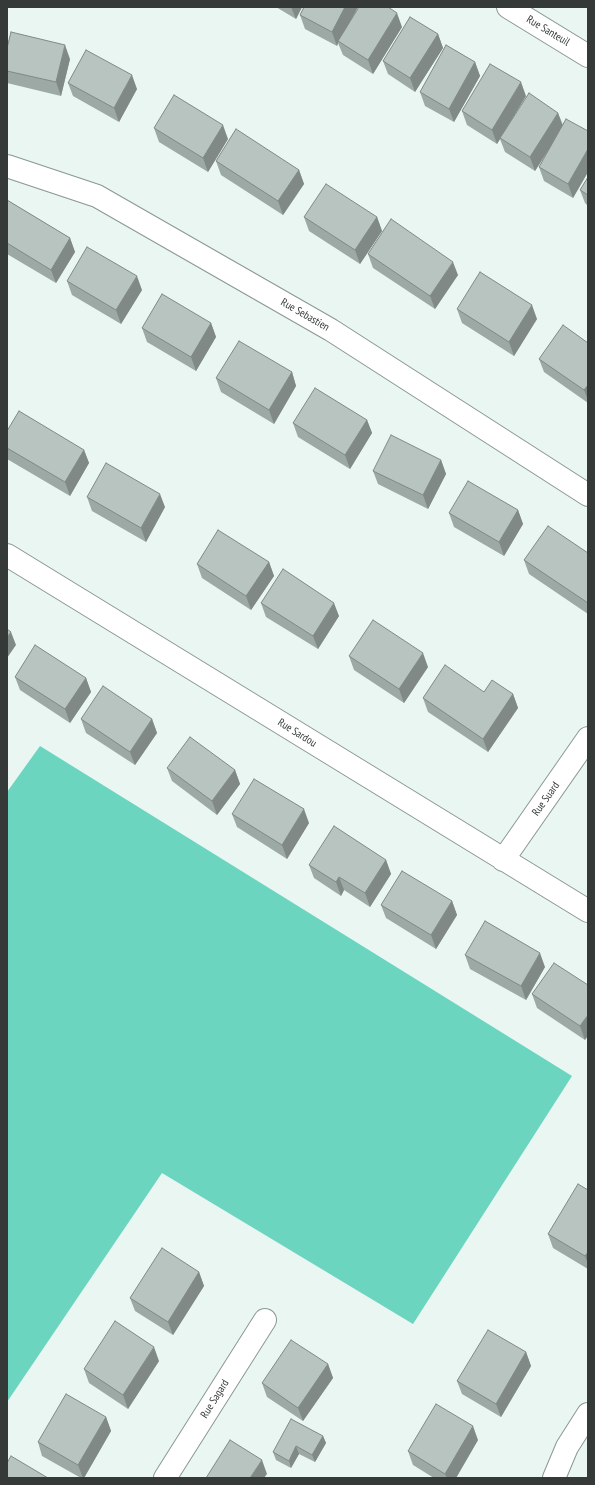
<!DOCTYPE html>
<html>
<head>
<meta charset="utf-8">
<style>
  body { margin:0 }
  #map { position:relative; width:595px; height:1485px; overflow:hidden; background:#e9f6f2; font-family:"PT Sans Narrow",sans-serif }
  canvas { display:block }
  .frame { position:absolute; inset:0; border:8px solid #353a39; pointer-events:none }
</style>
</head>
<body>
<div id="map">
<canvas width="595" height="1485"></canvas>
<div class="frame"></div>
</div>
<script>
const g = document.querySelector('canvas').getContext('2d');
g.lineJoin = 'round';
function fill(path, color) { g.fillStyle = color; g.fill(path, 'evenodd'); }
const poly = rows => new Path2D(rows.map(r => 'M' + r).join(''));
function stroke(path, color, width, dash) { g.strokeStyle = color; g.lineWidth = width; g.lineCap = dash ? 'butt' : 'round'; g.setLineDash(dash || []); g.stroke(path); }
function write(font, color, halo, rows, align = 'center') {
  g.font = font + ' "PT Sans Narrow",sans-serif'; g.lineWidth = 4; g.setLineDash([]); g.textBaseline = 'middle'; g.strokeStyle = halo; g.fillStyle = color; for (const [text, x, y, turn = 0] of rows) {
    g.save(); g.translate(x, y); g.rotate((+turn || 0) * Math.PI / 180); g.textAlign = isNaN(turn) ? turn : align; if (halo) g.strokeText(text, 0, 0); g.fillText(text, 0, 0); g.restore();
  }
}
const forest = poly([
  [40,746,572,1076,413,1324,162,1173,7,1402,7,792]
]);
const minor = poly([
  [508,7,588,56],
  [7,166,97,196,331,330,588,495],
  [7,555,588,911],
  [503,860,588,738],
  [165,1478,265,1320],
  [554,1478,567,1447,588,1414]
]);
const wall = poly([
  [276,7,302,7,296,19],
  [304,7,358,7,348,26,402,27,373,74,343,55,338,43,337,46,305,29,300,15],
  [438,34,443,48,415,92,388,74,383,61],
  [7,48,70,59,61,96,7,83],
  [475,62,480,76,454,122,425,106,420,92],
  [68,83,137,89,119,122,73,96],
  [526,96,506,128,558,113,563,125,588,131,588,172,573,198,544,181,539,167,549,149,535,171,505,152,500,139,497,144,467,125,462,111],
  [154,128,228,139,208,172,159,142],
  [216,161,299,170,304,184,283,215,221,175],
  [588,177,588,206,585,203,580,190],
  [7,200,70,238,75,252,56,283,7,254],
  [304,217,377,217,382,231,360,264,309,231],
  [368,254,458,275,435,309,373,268],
  [67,281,142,290,121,324,72,295],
  [457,309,537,319,514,356,462,323],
  [211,323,216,337,196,371,147,342,142,328],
  [588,343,588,403,544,372,539,359],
  [292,372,296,386,274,424,221,392,216,378],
  [367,420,372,433,350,469,298,437,293,423],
  [7,431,84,450,89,463,70,496,7,459],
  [441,460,446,474,428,509,378,484,373,471],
  [87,497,165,507,146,542,92,511],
  [518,510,523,524,504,556,454,527,449,513],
  [588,553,588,614,529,574,524,560],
  [269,562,274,576,251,610,202,578,197,564],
  [261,603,339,616,318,649,266,617],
  [349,656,428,667,404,703,354,670],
  [15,677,86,678,91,692,70,723,20,690],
  [484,692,513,694,518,708,488,752,428,712,423,698],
  [81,719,152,719,157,733,135,765,86,733],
  [167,768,235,770,240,784,217,815,172,781],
  [232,814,309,823,287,859,237,827],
  [386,860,391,874,370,907,344,890,341,896,314,878,309,865],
  [452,901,457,915,436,949,386,918,381,905],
  [465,955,545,967,526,1000,470,969],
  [588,985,585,1040,537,1008,532,994],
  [588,1190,588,1269,553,1248,548,1234],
  [199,1272,204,1286,173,1335,135,1311,130,1298],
  [526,1352,531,1366,501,1417,462,1394,457,1381],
  [159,1361,128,1409,89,1383,84,1369],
  [328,1364,333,1378,303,1421,267,1397,262,1383],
  [106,1417,111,1431,84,1478,81,1478,42,1456,38,1442],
  [323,1436,326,1443,315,1462,299,1454,291,1468,276,1460,273,1452],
  [478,1440,456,1478,434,1478,413,1465,408,1451]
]);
const shadedWall = poly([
  [291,7,302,7,296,19],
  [345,7,358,7,339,42,338,41,338,43,337,46,332,32],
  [397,13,402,27,373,74,368,60],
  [438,34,443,48,415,92,410,78],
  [65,45,70,59,61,96,56,82],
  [475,62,480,76,454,122,449,109],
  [132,75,137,89,119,122,114,108],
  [521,82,526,96,497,144,492,130],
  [558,113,563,127,535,171,530,157],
  [223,125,228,139,208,172,203,158],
  [588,149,588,172,573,198,568,184],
  [299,170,304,184,283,215,278,201],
  [377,217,382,231,360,264,355,250],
  [70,238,75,252,56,283,51,270],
  [453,262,458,275,435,309,430,296],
  [137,276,142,290,121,324,116,310],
  [532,305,537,319,514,356,509,342],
  [211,323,216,337,196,371,191,357],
  [292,372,296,386,274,424,269,410],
  [588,385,588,400,584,390],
  [367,420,372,433,350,469,345,455],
  [84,450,89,463,70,496,65,482],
  [441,460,446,474,428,509,423,495],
  [160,494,165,507,146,542,141,528],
  [518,510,523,524,504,556,499,542],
  [269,562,274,576,251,610,246,596],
  [334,603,339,616,318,649,313,636],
  [11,632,16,645,7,658,7,637],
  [423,653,428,667,404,703,399,689],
  [86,678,91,692,70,723,65,709],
  [513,694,518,708,488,752,483,739],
  [152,719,157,733,135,765,130,752],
  [235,770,240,784,217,815,212,801],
  [304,809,309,823,287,859,282,845],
  [386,860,391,874,370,907,365,893],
  [339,877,344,890,341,896,336,882],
  [452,901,457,915,436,949,431,935],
  [540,953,545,967,526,1000,521,986],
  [588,1015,588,1036,585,1040,580,1026],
  [588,1252,588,1264,585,1256],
  [199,1272,204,1286,173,1335,168,1322],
  [154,1347,159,1361,128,1409,123,1395],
  [526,1352,531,1366,501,1417,496,1404],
  [328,1364,333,1378,303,1421,298,1408],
  [106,1417,111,1431,84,1478,83,1478,78,1465],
  [473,1426,478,1440,456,1478,447,1478,445,1474],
  [323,1436,326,1443,315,1462,312,1455],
  [296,1446,299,1454,291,1468,289,1461],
  [262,1460,267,1474,264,1478,250,1478]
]);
const building = poly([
  [304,7,345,7,332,32,300,15,304,7],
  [359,7,388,7,397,13,368,60,338,41,359,7],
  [410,17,438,34,410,78,383,61,410,17],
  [11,32,65,45,56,82,7,71,7,48,11,32],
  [446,45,475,62,449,109,420,92,446,45],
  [86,50,132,75,114,108,68,83,86,50],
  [490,64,521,82,492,130,462,111,490,64],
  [529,93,558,113,530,157,500,138,529,93],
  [174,95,223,125,203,158,154,128,174,95],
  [566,119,588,131,588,149,568,184,539,167,566,119],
  [236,129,299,170,278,201,216,161,236,129],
  [588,177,588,195,580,190,588,177],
  [326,184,377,217,355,250,304,217,326,184],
  [7,200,70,238,51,270,7,243,7,200],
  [391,219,453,262,430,296,368,254,391,219],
  [87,247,137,276,116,310,67,281,87,247],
  [480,272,532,305,509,342,457,309,480,272],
  [162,294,211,323,191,357,142,328,162,294],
  [563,325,588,343,588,385,584,390,539,359,563,325],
  [239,341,292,372,269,410,216,378,239,341],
  [315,388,367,420,345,455,293,423,315,388],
  [19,411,84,450,65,482,7,448,7,431,19,411],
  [391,435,441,460,423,495,373,471,391,435],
  [106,463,160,494,141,528,87,497,106,463],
  [468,481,518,510,499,542,449,513,468,481],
  [548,526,588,553,588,603,524,560,548,526],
  [218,530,269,562,246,596,197,564,218,530],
  [283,569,334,603,313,636,261,603,283,569],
  [373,620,423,653,399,689,349,656,373,620],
  [7,629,11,632,7,637,7,629],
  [35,645,86,678,65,709,15,677,35,645],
  [445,665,484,692,492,680,513,694,483,739,423,698,445,665],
  [103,686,152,719,130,752,81,719,103,686],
  [190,737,235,770,212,801,167,768,190,737],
  [254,779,304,809,282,845,232,814,254,779],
  [334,826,386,860,365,893,339,877,336,882,309,865,334,826],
  [402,871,452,901,431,935,381,905,402,871],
  [485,921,540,953,521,986,465,955,485,921],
  [554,963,588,985,588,1015,580,1026,532,994,554,963],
  [578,1184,588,1190,588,1252,585,1256,548,1234,578,1184],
  [162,1248,199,1272,168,1322,130,1298,162,1248],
  [115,1321,154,1347,123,1395,84,1369,115,1321],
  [488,1330,526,1352,496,1404,457,1381,488,1330],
  [291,1340,328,1364,298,1408,262,1383,291,1340],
  [66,1394,106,1417,78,1465,38,1442,66,1394],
  [436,1404,473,1426,445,1474,408,1451,436,1404],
  [291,1419,323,1436,312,1455,296,1446,289,1461,273,1452,291,1419],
  [230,1440,262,1460,250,1478,206,1478,230,1440],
  [11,1456,48,1478,7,1478,7,1463,11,1456]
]);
const streetNames = [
  ["Rue Santeuil",548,31,31],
  ["Rue Sebastien",305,315,30],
  ["Rue Sardou",297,733,32],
  ["Rue Suard",546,799,-55],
  ["Rue Sagard",215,1399,-58]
];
fill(forest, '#6cd5bf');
stroke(minor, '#8b9794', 24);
stroke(minor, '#fff', 22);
fill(wall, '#9da9a5');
fill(shadedWall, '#808986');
fill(building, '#b7c4c0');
stroke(building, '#808986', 1);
write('11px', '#353a39', '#fff', streetNames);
</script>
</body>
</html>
